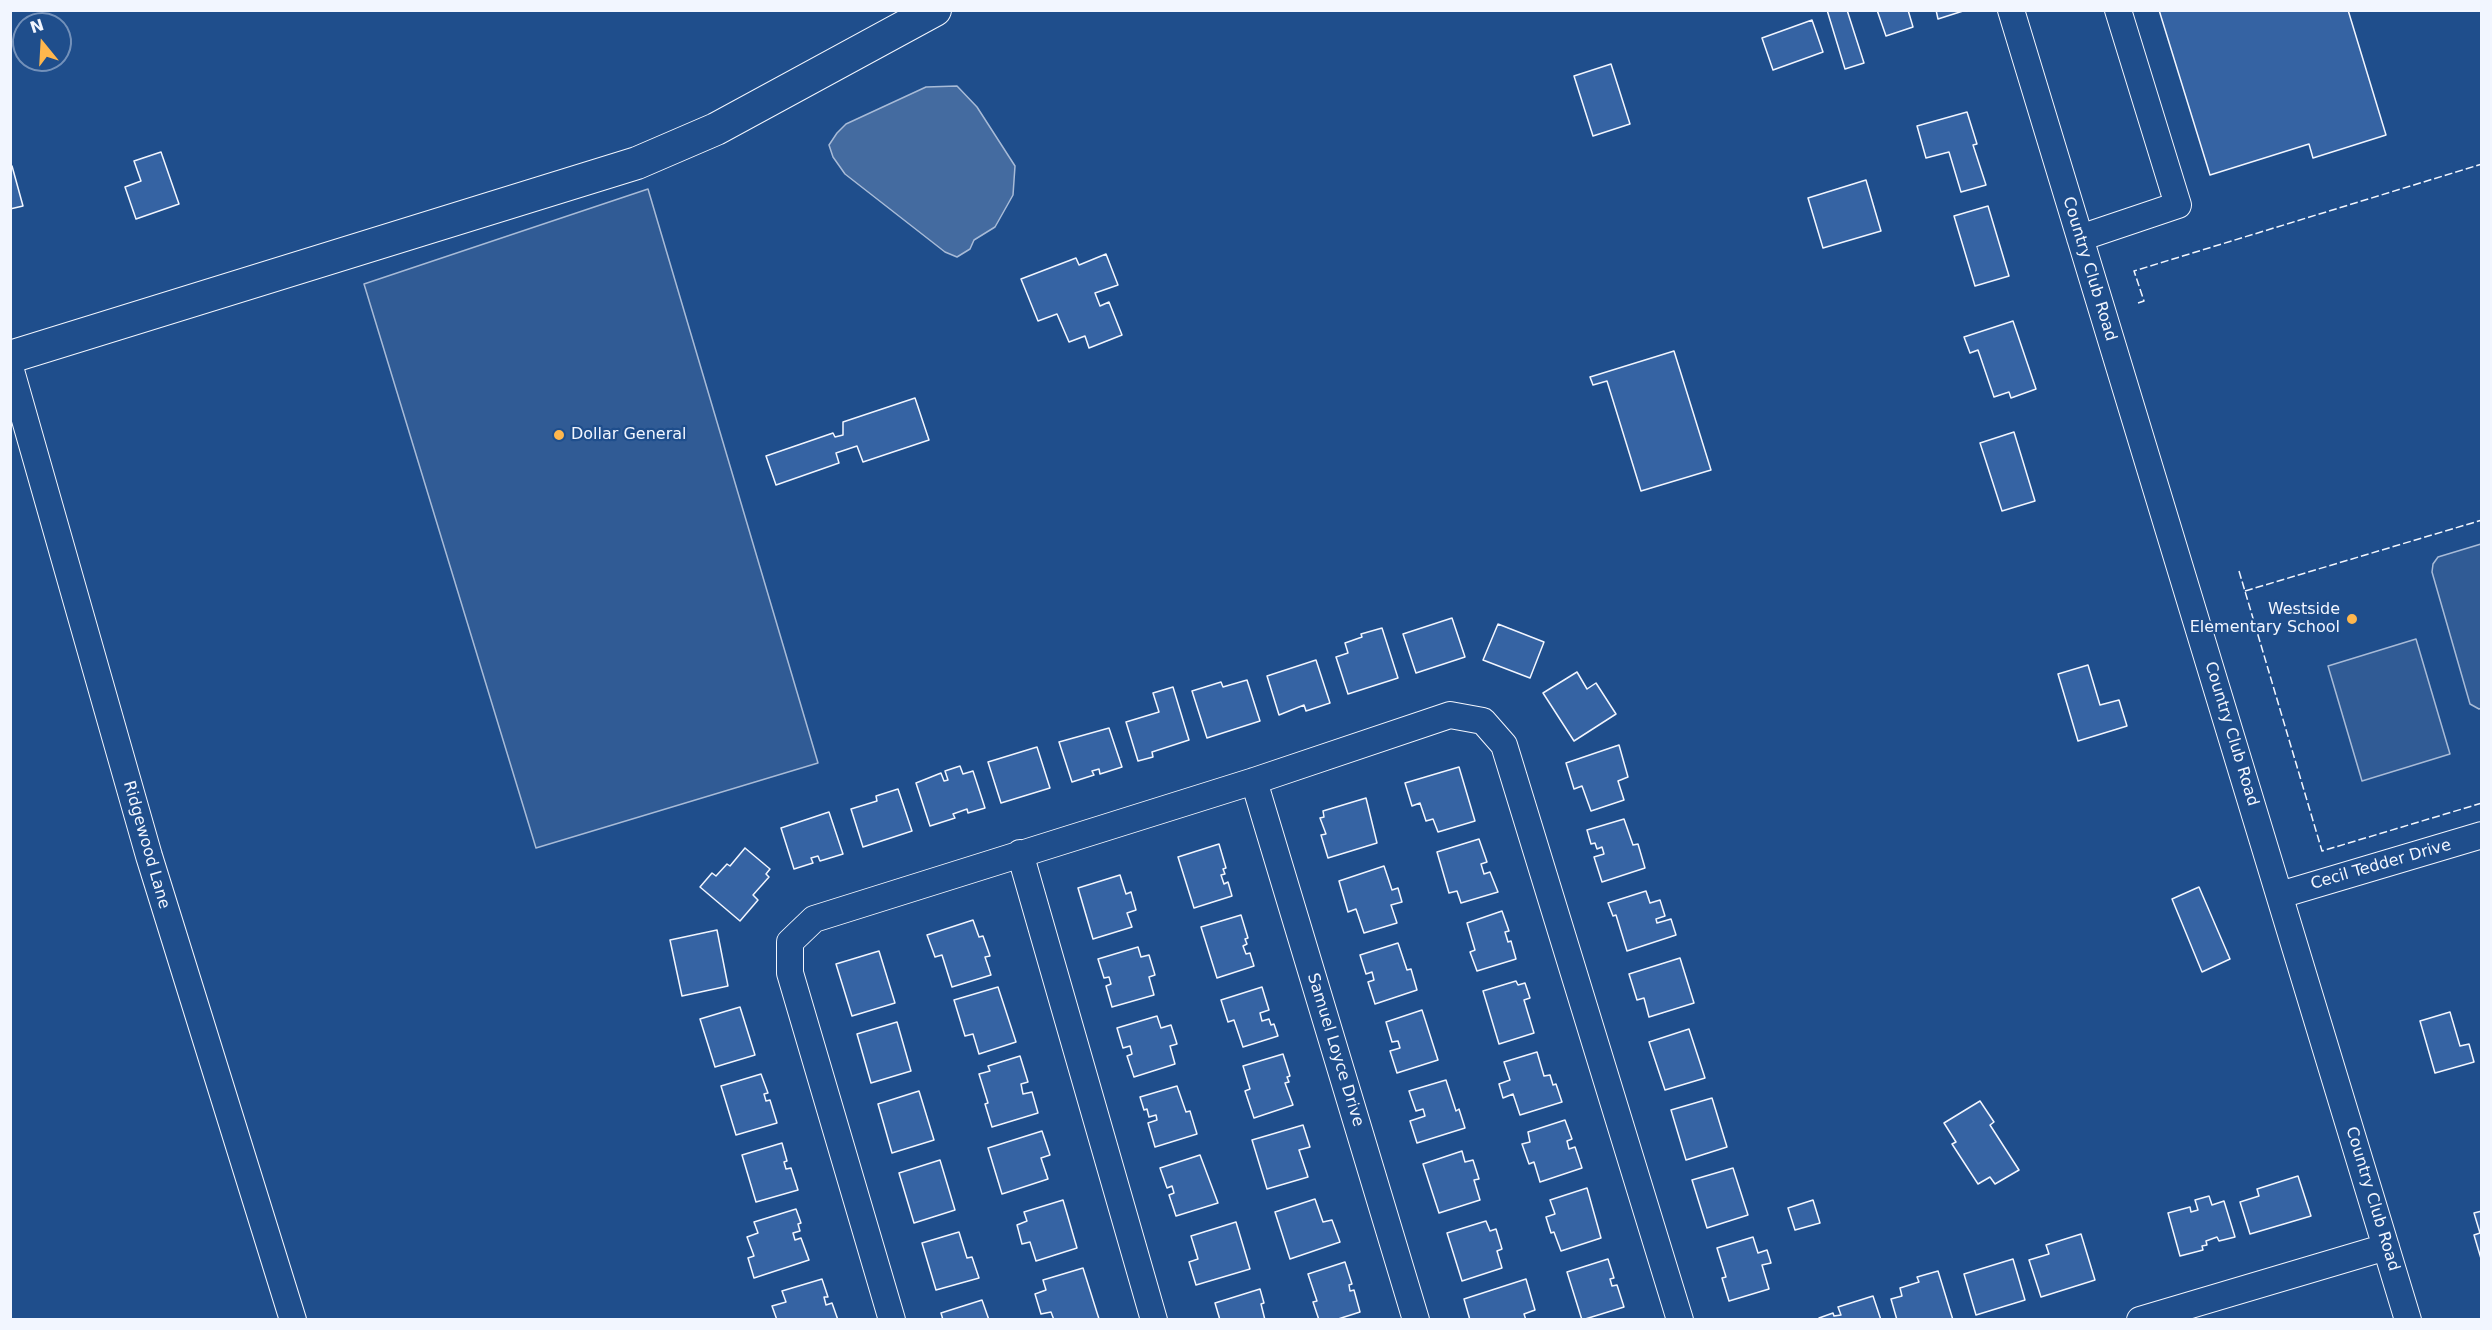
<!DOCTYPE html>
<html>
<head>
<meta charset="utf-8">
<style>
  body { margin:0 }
  #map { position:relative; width:2492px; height:1330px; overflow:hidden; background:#1f4e8c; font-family:"DejaVu Sans",sans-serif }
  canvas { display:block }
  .frame { position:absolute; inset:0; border:12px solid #f2f6ff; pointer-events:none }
  .north { position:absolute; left:12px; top:12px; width:60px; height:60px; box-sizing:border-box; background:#1f4e8c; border:2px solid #7391ba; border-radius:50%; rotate:342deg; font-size:16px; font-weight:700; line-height:24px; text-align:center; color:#f2f6ff }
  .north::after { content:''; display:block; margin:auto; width:21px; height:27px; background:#ffb74d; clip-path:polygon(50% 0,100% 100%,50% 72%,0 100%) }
</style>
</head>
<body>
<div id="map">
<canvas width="2492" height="1330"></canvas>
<div class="frame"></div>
<div class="north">N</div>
</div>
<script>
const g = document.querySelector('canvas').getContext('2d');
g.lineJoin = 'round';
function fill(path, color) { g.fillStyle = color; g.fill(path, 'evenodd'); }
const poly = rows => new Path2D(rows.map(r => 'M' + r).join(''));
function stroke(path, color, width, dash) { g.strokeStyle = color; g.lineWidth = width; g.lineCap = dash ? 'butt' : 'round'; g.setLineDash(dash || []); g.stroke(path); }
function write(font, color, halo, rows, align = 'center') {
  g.font = font + ' "DejaVu Sans",sans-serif'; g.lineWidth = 4.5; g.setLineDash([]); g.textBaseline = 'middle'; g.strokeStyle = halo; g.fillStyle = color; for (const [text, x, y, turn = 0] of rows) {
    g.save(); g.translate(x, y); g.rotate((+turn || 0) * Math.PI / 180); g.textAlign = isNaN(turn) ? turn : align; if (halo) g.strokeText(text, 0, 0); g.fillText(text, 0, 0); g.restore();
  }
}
const green = poly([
  [648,189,818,763,536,848,364,284,648,189],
  [2481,544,2482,708,2479,709,2470,704,2432,572,2433,564,2438,557,2481,544],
  [2416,639,2450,754,2362,781,2328,666,2416,639]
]);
const water = poly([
  [957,86,977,107,1015,166,1013,195,995,227,974,240,970,249,957,257,945,252,845,174,833,157,829,145,837,133,846,124,926,87,957,86]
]);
const building = poly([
  [1827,10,1847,10,1864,63,1845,69,1827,10],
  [1877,10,1908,10,1913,27,1886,36,1877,10],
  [1936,10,1963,10,1963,11,1938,19,1936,10],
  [2159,10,2348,10,2386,135,2313,158,2309,144,2210,175,2159,10],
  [1812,20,1823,52,1773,70,1762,38,1812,20],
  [1611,64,1630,124,1593,136,1574,76,1611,64],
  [1967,112,1977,144,1973,145,1986,185,1961,192,1949,152,1926,158,1917,126,1967,112],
  [161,152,179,204,136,219,125,187,141,181,134,161,161,152],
  [12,166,23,206,10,209,10,167,12,166],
  [1866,180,1881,231,1823,248,1808,198,1866,180],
  [1988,206,2009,276,1975,286,1954,216,1988,206],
  [1106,254,1118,285,1095,293,1100,306,1109,302,1122,335,1089,348,1085,336,1069,342,1057,314,1038,321,1021,279,1076,258,1079,265,1106,254],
  [2013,321,2036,389,2011,398,2009,392,1994,397,1978,350,1970,353,1964,337,2013,321],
  [1674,351,1711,470,1641,491,1607,381,1593,385,1590,377,1674,351],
  [915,398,929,440,863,462,857,446,836,453,839,463,776,485,766,456,833,433,835,437,843,435,843,422,915,398],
  [2014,432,2035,501,2002,511,1980,443,2014,432],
  [1452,618,1465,657,1416,673,1403,634,1452,618],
  [1498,624,1544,642,1530,678,1483,660,1498,624],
  [1382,628,1398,678,1348,694,1336,657,1348,653,1345,643,1362,637,1361,634,1382,628],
  [1316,660,1330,703,1306,711,1304,705,1279,715,1267,676,1316,660],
  [2088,665,2100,705,2119,700,2127,726,2078,741,2058,674,2088,665],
  [1577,672,1587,689,1596,683,1616,714,1574,741,1543,693,1577,672],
  [1247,680,1260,721,1207,738,1192,691,1221,682,1223,687,1247,680],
  [1173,687,1189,740,1152,752,1153,757,1138,761,1126,722,1159,712,1153,693,1173,687],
  [1109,728,1122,767,1100,774,1099,769,1092,771,1094,775,1072,782,1059,742,1109,728],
  [1619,745,1628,777,1618,781,1624,800,1591,811,1582,786,1574,789,1566,763,1619,745],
  [1037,747,1050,788,1001,803,988,762,1037,747],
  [960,766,963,774,973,771,985,808,968,813,967,809,953,814,955,818,930,826,916,783,941,773,944,781,948,780,945,771,960,766],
  [1459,767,1475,821,1438,832,1433,819,1426,821,1420,803,1412,806,1405,783,1459,767],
  [898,789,912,831,863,847,851,809,877,801,876,796,898,789],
  [1366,798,1377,843,1328,858,1321,835,1326,834,1320,818,1324,817,1323,811,1366,798],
  [829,812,843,854,820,861,818,856,811,858,813,863,794,869,781,828,829,812],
  [1624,819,1633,845,1638,844,1645,868,1602,882,1594,857,1604,854,1602,847,1597,849,1595,843,1591,844,1587,830,1624,819],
  [1479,839,1487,862,1481,864,1484,874,1490,872,1498,892,1461,903,1457,891,1449,893,1437,852,1479,839],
  [1219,844,1226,868,1223,869,1225,874,1221,875,1224,884,1228,882,1232,896,1194,908,1178,857,1219,844],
  [745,848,770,869,766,874,769,877,753,895,758,900,740,921,700,887,712,873,716,876,727,864,730,866,745,848],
  [1384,866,1392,890,1398,888,1402,902,1391,905,1397,923,1364,933,1356,909,1348,912,1339,881,1384,866],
  [1120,875,1126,894,1131,892,1136,910,1127,913,1132,927,1093,939,1078,888,1120,875],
  [2199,887,2230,959,2202,972,2172,899,2199,887],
  [1646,891,1650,903,1660,900,1665,916,1656,919,1657,923,1671,919,1676,935,1627,951,1616,915,1613,916,1608,903,1646,891],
  [1502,911,1509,931,1505,932,1508,942,1511,941,1516,959,1477,971,1470,952,1475,950,1467,923,1502,911],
  [1241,915,1248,938,1245,939,1247,944,1243,946,1246,954,1250,953,1254,966,1217,978,1201,927,1241,915],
  [973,920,979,937,983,936,990,956,985,957,991,975,952,987,942,955,935,957,927,935,973,920],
  [717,930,728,986,682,996,670,940,717,930],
  [1398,943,1407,970,1411,969,1417,990,1375,1004,1368,982,1374,980,1372,972,1366,974,1360,955,1398,943],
  [1138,947,1141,957,1149,955,1155,975,1149,977,1154,995,1112,1007,1106,986,1111,984,1109,977,1104,978,1098,959,1138,947],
  [879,951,895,1003,852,1016,836,964,879,951],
  [1680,958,1694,1003,1649,1017,1644,998,1637,1000,1629,974,1680,958],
  [1516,981,1518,985,1525,983,1530,998,1524,1000,1534,1033,1499,1044,1483,991,1516,981],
  [998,987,1016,1042,979,1054,973,1034,965,1036,954,1000,998,987],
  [1262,987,1269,1010,1260,1013,1262,1021,1269,1019,1271,1025,1274,1024,1278,1036,1243,1047,1234,1020,1228,1022,1221,1000,1262,987],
  [740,1007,755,1055,715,1067,700,1019,740,1007],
  [1422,1010,1438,1060,1397,1073,1390,1051,1400,1048,1398,1041,1392,1042,1386,1022,1422,1010],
  [2450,1012,2460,1046,2469,1044,2474,1062,2435,1073,2420,1021,2450,1012],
  [1157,1016,1161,1028,1171,1025,1177,1044,1170,1046,1175,1064,1134,1077,1127,1056,1132,1054,1130,1046,1123,1048,1117,1028,1157,1016],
  [897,1022,911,1071,871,1083,857,1034,897,1022],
  [1689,1029,1705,1078,1665,1090,1649,1042,1689,1029],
  [1537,1052,1544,1076,1550,1075,1553,1085,1556,1084,1562,1102,1520,1115,1513,1094,1503,1098,1499,1084,1510,1080,1504,1062,1537,1052],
  [1283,1054,1290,1076,1287,1077,1289,1082,1285,1083,1293,1105,1254,1118,1245,1091,1250,1089,1243,1066,1283,1054],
  [1020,1056,1028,1082,1021,1084,1023,1094,1032,1092,1038,1113,992,1127,985,1104,988,1103,979,1074,990,1071,988,1066,1020,1056],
  [761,1074,768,1093,764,1094,766,1101,770,1100,777,1123,736,1135,721,1086,761,1074],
  [1446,1080,1456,1111,1459,1109,1465,1128,1417,1143,1410,1121,1425,1116,1423,1109,1416,1111,1409,1091,1446,1080],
  [1177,1086,1186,1112,1190,1111,1197,1134,1155,1147,1148,1123,1157,1120,1156,1115,1149,1117,1147,1109,1144,1110,1140,1097,1177,1086],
  [919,1091,934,1140,892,1153,878,1104,919,1091],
  [1712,1098,1727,1147,1686,1160,1671,1110,1712,1098],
  [1980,1101,1994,1122,1990,1125,2019,1170,1995,1184,1990,1177,1978,1184,1952,1144,1956,1142,1944,1123,1980,1101],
  [1565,1120,1572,1139,1567,1141,1569,1149,1575,1147,1582,1168,1540,1182,1534,1162,1529,1164,1522,1144,1530,1142,1528,1132,1565,1120],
  [1303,1125,1310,1147,1299,1150,1308,1177,1267,1189,1252,1140,1303,1125],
  [1042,1131,1050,1155,1041,1158,1048,1179,1002,1194,988,1148,1042,1131],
  [782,1143,787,1161,784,1162,786,1169,791,1168,798,1190,756,1202,742,1155,782,1143],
  [1462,1151,1465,1162,1473,1160,1479,1179,1474,1180,1480,1200,1439,1213,1423,1164,1462,1151],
  [1200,1155,1218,1203,1176,1216,1169,1195,1174,1193,1172,1186,1167,1188,1160,1168,1200,1155],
  [940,1160,955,1210,914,1223,899,1173,940,1160],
  [1733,1168,1748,1215,1707,1228,1692,1180,1733,1168],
  [2298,1176,2311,1216,2250,1234,2240,1202,2259,1196,2257,1189,2298,1176],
  [1587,1188,1601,1238,1561,1251,1554,1232,1551,1233,1546,1217,1555,1214,1550,1200,1587,1188],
  [2209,1196,2212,1205,2224,1201,2235,1237,2219,1241,2217,1237,2206,1241,2207,1245,2202,1246,2203,1250,2180,1256,2168,1213,2190,1207,2191,1212,2198,1210,2195,1200,2209,1196],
  [1315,1199,1323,1222,1332,1220,1340,1242,1290,1259,1275,1212,1315,1199],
  [1063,1200,1077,1248,1036,1261,1030,1242,1022,1244,1017,1225,1027,1221,1024,1212,1063,1200],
  [1813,1200,1820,1223,1795,1230,1788,1208,1813,1200],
  [796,1209,801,1223,798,1224,800,1231,793,1233,795,1240,801,1238,809,1260,754,1278,748,1258,754,1256,747,1237,758,1233,754,1222,796,1209],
  [2482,1211,2482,1262,2474,1235,2480,1233,2474,1213,2482,1211],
  [1486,1221,1490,1231,1496,1229,1502,1249,1497,1251,1502,1268,1462,1281,1447,1233,1486,1221],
  [1236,1222,1250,1269,1196,1285,1189,1262,1198,1259,1191,1236,1236,1222],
  [959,1232,967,1258,972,1257,979,1278,936,1290,922,1243,959,1232],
  [2081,1234,2095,1280,2041,1297,2029,1260,2049,1254,2046,1245,2081,1234],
  [1753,1237,1758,1253,1767,1250,1771,1263,1762,1265,1769,1289,1729,1301,1722,1278,1726,1277,1717,1248,1753,1237],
  [1608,1259,1614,1278,1610,1279,1612,1286,1617,1285,1624,1307,1582,1320,1567,1272,1608,1259],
  [2013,1259,2025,1300,1976,1315,1964,1274,2013,1259],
  [1345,1262,1352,1284,1349,1285,1350,1291,1354,1290,1360,1312,1335,1320,1319,1320,1313,1302,1317,1301,1308,1274,1345,1262],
  [1083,1268,1099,1319,1054,1320,1051,1312,1041,1314,1035,1294,1046,1290,1043,1280,1083,1268],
  [1938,1271,1953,1320,1897,1320,1891,1299,1902,1296,1900,1288,1919,1282,1917,1277,1938,1271],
  [822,1279,828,1297,824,1297,826,1305,832,1303,838,1320,777,1320,772,1306,786,1302,782,1291,822,1279],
  [1526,1279,1535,1310,1524,1314,1526,1320,1470,1320,1464,1299,1526,1279],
  [1260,1289,1264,1303,1261,1304,1265,1320,1220,1320,1215,1303,1260,1289],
  [1873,1296,1881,1320,1820,1320,1819,1318,1833,1313,1834,1316,1841,1315,1838,1307,1873,1296],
  [982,1300,989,1320,943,1320,941,1313,982,1300]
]);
const minor = poly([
  [2011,10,2408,1320],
  [2080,238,2178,205,2118,10],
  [10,367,149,856,293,1320],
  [1254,781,1416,1320],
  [1020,853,1154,1320],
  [2280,895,2482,835],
  [892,1320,790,973,790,942,814,919,1254,781,1450,715,1483,721,1504,745,1680,1320],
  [2140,1320,2386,1247]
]);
const major = poly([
  [10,357,637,163,716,129,935,10]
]);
const fence = poly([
  [2138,303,2144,301,2134,271,2482,164],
  [2239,571,2322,851,2482,803],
  [2245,591,2482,520]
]);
const markers = [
  [559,435,6,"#ffb74d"],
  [2352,619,6,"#ffb74d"]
];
const streetNames = [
  ["Country Club Road",2089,269,73],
  ["Country Club Road",2231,734,73],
  ["Ridgewood Lane",146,845,74],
  ["Cecil Tedder Drive",2381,865,-16],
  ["Samuel Loyce Drive",1335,1050,73],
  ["Country Club Road",2372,1199,73]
];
const poiNames = [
  ["Dollar General",571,435],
  ["Westside",2340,610,"right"],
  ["Elementary School",2340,628,"right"]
];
fill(green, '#305b95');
stroke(green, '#a8bbd7', 1.5);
fill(water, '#446ba0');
stroke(water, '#a8bbd7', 1.5);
fill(building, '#3563a3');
stroke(building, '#f2f6ff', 1.5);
stroke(minor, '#f2f6ff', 28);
stroke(major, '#f2f6ff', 34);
stroke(minor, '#1f4e8c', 26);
stroke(major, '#1f4e8c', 32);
stroke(fence, '#f2f6ff', 1.5, [8, 3]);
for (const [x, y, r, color] of markers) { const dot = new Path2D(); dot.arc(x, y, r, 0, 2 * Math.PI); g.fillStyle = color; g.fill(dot); stroke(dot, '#1f4e8c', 2); }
write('16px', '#f2f6ff', '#1f4e8c', streetNames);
write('16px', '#f2f6ff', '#1f4e8c', poiNames, 'left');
</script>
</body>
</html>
